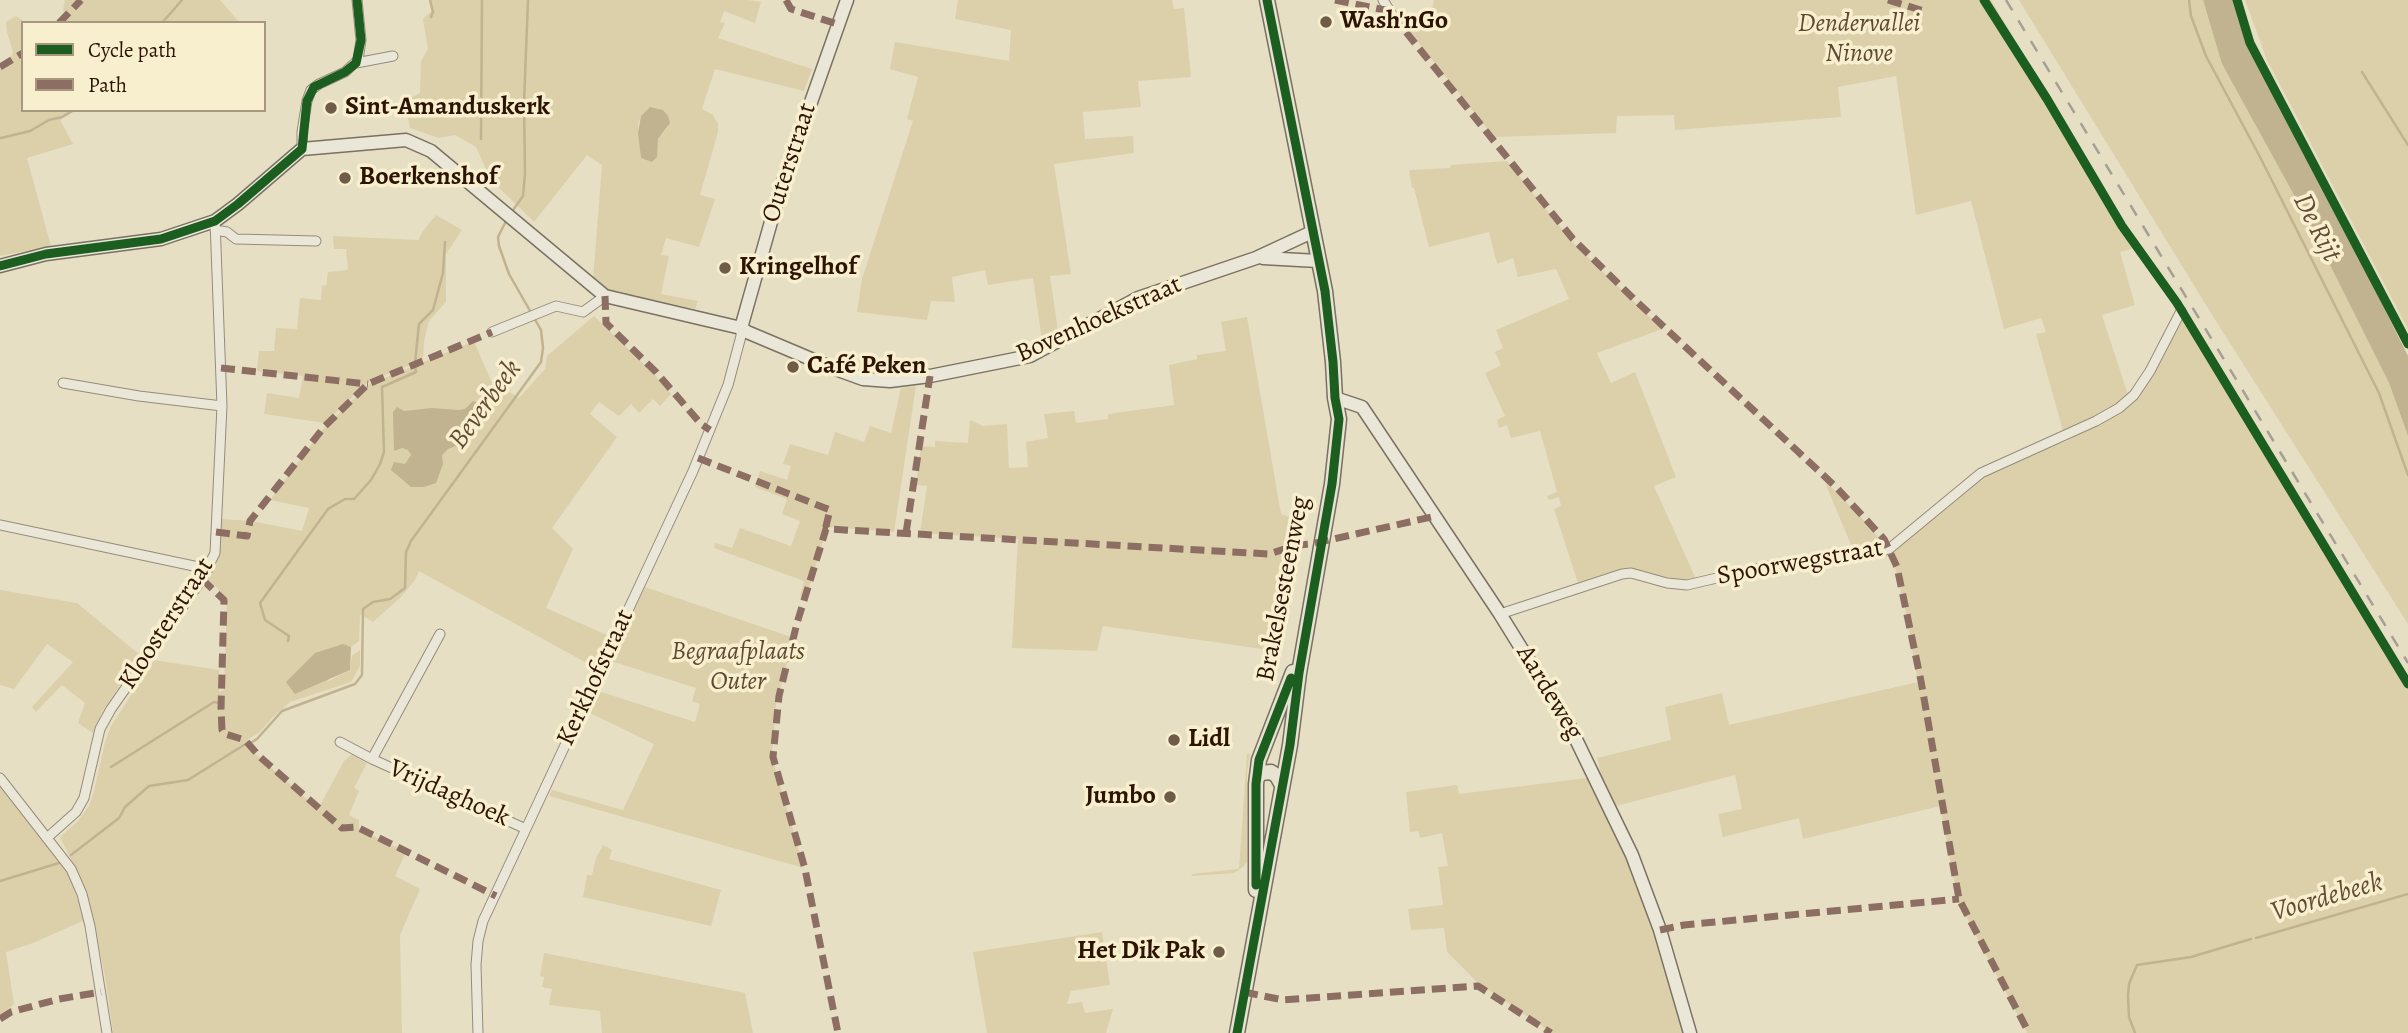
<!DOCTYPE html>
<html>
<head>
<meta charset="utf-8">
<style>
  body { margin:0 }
  #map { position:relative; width:2408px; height:1033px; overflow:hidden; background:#e6dfc4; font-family:Alegreya,serif }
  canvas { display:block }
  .legend { position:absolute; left:21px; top:21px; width:245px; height:91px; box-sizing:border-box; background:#f8efcf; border:2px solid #a7977e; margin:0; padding:9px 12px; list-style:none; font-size:21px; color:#2d1405 }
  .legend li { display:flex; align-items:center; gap:14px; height:35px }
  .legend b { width:35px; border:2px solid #a7977e }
</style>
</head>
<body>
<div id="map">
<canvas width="2408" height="1033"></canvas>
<ul class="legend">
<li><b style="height:9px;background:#1b5e20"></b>Cycle path</li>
<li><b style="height:9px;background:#8d6e63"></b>Path</li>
</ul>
</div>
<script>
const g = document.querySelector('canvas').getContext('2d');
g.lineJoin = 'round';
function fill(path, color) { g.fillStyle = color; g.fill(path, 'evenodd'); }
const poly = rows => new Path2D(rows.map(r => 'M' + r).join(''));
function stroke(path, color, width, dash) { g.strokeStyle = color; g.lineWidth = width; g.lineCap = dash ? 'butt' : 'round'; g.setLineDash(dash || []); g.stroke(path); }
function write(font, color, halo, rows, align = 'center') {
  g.font = font + ' Alegreya,serif'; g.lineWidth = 7; g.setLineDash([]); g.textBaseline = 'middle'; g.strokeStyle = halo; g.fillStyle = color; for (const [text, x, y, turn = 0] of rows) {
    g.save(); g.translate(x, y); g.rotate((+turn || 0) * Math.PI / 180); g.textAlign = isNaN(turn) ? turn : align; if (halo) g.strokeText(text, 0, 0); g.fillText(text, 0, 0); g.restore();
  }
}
const green = poly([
  [65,0,220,0,240,23,224,21,221,23,61,23,69,15,63,10],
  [429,0,748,0,761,2,755,23,724,11,720,22,725,23,718,38,812,69,804,91,715,69,702,109,713,115,718,124,718,132,700,195,715,199,699,247,666,238,661,255,669,256,661,294,698,301,695,309,614,293,593,280,602,165,587,155,534,222,491,180,476,147,455,135,439,138,410,128,404,101,420,93,421,61,428,49,423,19,433,10],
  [650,107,658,109,668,127,658,139,658,145,641,159,638,124,641,116],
  [958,0,1172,0,1174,9,1184,8,1191,77,1138,81,1141,107,1083,112,1085,139,1133,136,1134,153,1054,164,1071,274,1050,276,1058,331,1042,340,1033,278,988,285,985,270,952,277,955,302,931,301,927,320,857,312,862,279,913,121,907,119,918,77,890,69,895,42,1009,61,1011,30,955,19],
  [1434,0,1991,0,2137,247,2120,252,2135,305,2102,315,2128,395,2112,407,2063,431,2036,334,2046,332,2041,318,2004,329,1971,201,1916,215,1896,76,1838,87,1841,117,1675,130,1674,115,1617,116,1616,133,1494,137,1393,11,1430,19],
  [2019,0,2203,0,2222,64,2306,217,2389,383,2408,436,2408,624,2214,318],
  [2245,0,2408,0,2408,329,2267,60],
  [16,16,26,23,23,23,23,110,76,110,60,120,73,144,27,158,51,246,0,256,0,69,9,63,13,52,7,32,6,22],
  [1507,161,1574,244,1662,329,1597,353,1611,383,1635,372,1676,477,1654,486,1696,579,1671,581,1631,569,1610,572,1578,583,1554,509,1561,506,1559,497,1549,500,1547,496,1557,492,1540,431,1511,438,1507,425,1499,428,1497,420,1505,416,1485,373,1501,365,1495,352,1503,348,1496,330,1569,299,1556,269,1518,277,1513,258,1497,264,1489,232,1429,247,1414,188,1412,188,1409,170,1450,168,1451,165],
  [436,215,462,230,446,254,446,302,429,321,424,341,423,360,368,382,325,423,264,414,267,393,299,398,303,376,257,371,259,351,274,351,276,328,297,329,300,298,321,300,322,285,326,286,328,272,348,270,346,249,334,249,333,236,418,240,423,231],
  [2183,315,2268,448,2408,679,2408,1033,2027,1033,1958,901,1940,806,1803,839,1799,818,1723,837,1718,814,1742,809,1735,775,1616,806,1601,774,1597,758,1671,740,1665,707,1722,693,1729,725,1918,682,1905,608,1891,552,1982,476,2049,446,2065,442,2129,406,2138,398,2147,384],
  [594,316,653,373,671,394,660,406,653,399,639,413,631,404,619,416,599,402,590,414,617,437,552,528,573,549,546,608,607,635,594,667,419,571,415,580,400,598,373,622,360,614,359,641,351,647,348,645,327,682,350,670,352,656,360,650,360,666,351,682,290,702,273,717,259,733,248,739,249,748,318,809,344,761,352,754,367,763,354,788,359,791,349,815,359,820,359,829,406,852,395,876,420,889,400,935,402,1033,113,1033,105,976,90,904,80,878,60,837,77,822,89,806,94,791,105,742,111,726,154,660,219,670,219,692,224,690,227,603,216,586,207,580,218,560,221,519,251,521,302,531,309,508,270,500,322,430,368,385,474,341,491,381,519,398,545,369,547,356],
  [1247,317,1281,514,1291,518,1285,547,1269,650,1103,626,1097,651,1012,648,1018,539,920,533,927,486,916,485,921,446,935,447,935,441,968,443,970,420,983,426,1007,424,1009,468,1028,467,1026,442,1048,438,1044,414,1074,411,1076,423,1108,419,1108,414,1174,405,1169,365,1197,359,1197,355,1226,351,1221,322],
  [916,386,894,532,827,527,806,598,800,596,804,581,714,548,715,543,732,548,740,528,791,546,800,521,782,514,787,499,755,487,760,471,787,480,791,466,783,464,790,444,828,455,835,432,864,442,870,426,891,433,901,388],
  [1824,480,1859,515,1883,542,1880,549,1854,552],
  [645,587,794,638,776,704,772,757,804,868,549,796,552,790,623,810,654,744,588,712,598,691,695,722,700,704,692,701,696,688,608,660],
  [0,590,77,603,140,655,102,712,93,733,78,723,85,703,62,685,36,712,32,707,73,662,47,644,14,689,0,685],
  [1247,754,1250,754,1247,771,1247,862,1243,867,1234,873,1193,876,1191,874,1239,869],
  [1587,778,1621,846,1655,934,1684,1033,1552,1033,1477,982,1447,952,1444,928,1411,930,1408,909,1443,905,1438,867,1448,866,1442,833,1420,838,1419,831,1410,832,1406,792,1457,785,1459,794],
  [0,787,36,828,67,869,85,920,33,943,6,952,14,1004,0,1016],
  [603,845,612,850,609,859,721,890,711,926,583,897,587,875,592,875,596,858],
  [1102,932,1110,985,1071,991,1067,1004,1082,1002,1085,1013,1113,1009,1106,1033,987,1033,973,952],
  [544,953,745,993,753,1033,602,1033,600,1011,549,1005,552,989,542,987,544,977,540,976]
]);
const water = poly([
  [2203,0,2233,0,2246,43,2309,158,2408,356,2408,436,2389,383,2306,217,2222,64],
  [650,107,663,110,668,116,670,123,658,139,657,157,652,162,641,158,638,133,641,116],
  [473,401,480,404,480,410,467,435,458,445,448,449,442,455,443,464,436,483,424,487,411,487,391,470,394,462,405,464,411,455,408,450,402,448,394,451,393,412,397,407,404,411,432,408,458,410,465,409],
  [343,644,351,647,350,670,295,694,286,682,315,653]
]);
const stream = poly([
  [430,0,433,12,431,17],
  [2189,0,2191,16,2206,56,2260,157,2379,393,2408,475],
  [162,23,182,0],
  [2362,72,2408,145],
  [1,138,30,131,49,120,62,117,74,110],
  [481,139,482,0],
  [511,213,523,196,525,174,524,103,528,0],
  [415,363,419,324,433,310,443,273,445,242],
  [288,641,289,636,265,620,260,603,328,509,345,499,354,499,371,480,380,464,384,452,382,387,416,372,415,366],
  [252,742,257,739,282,711,355,684,362,675,363,609,373,602,390,599,405,588,406,552,411,541,541,362,543,348,541,330,509,274,499,246,498,237,506,221],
  [111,767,214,702,219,703],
  [71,855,119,818,125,807,149,786,188,780,244,745],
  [0,881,59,863],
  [2256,938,2408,894],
  [2135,1033,2129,1017,2128,996,2129,984,2137,965,2191,957,2251,939]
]);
const street = poly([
  [1383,0,1393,16],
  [356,63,393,56],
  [302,149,302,132,307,101,311,90,319,84,345,72,358,60,361,40,357,0],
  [215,230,227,232,236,239,316,241],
  [492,332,556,306,583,312,605,296],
  [63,383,139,396,222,406],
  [0,525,208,569],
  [1500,614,1622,574,1631,573,1667,583,1687,585,1781,563,1870,554,1889,549,1981,473,2096,421,2119,408,2134,395,2150,371,2181,311],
  [340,742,372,759,526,829],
  [372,759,440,634],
  [0,778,71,869,82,894,90,926,107,1033],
  [48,837,76,812,84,798,100,729,111,709,202,579,215,553,222,406,215,221],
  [478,1033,476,965,478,941,483,921,693,471,728,385,741,336,741,328]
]);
const secondary = poly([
  [1263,258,1318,261],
  [0,266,46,254,161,239,215,221,238,204,302,149,406,140,431,151,605,296,741,328,747,332,830,367,863,379,890,381,930,376,1030,356,1138,298,1256,258,1312,232],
  [741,328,780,190,847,0],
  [1335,398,1362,407,1500,614,1570,727,1632,855,1660,930,1690,1033]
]);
const primary = poly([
  [1257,778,1261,773,1271,772,1277,776,1282,785],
  [1256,890,1256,784,1259,760,1293,672],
  [1237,1033,1290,745,1299,673,1332,484,1339,419,1335,398,1333,362,1325,291,1267,0]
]);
const rail = poly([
  [2006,0,2408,663]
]);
const quiet = poly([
  [786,0,791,9,837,24],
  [1335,0,1390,11],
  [1888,0,1924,11],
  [1393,16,1573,239,1634,299,1836,487,1884,539,1897,567,1921,681,1959,899,2029,1033],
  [59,23,81,0],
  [0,67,23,53],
  [605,296,606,323,656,372,701,424,710,430],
  [221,368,368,384],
  [698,458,830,510,826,526,828,529,1269,554,1297,545,1311,544,1436,516],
  [828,529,826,529,797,623,779,696,773,757,805,869,838,1033],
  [216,532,247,536,250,521,325,426,368,384,492,332],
  [906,533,930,376],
  [202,579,224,600,221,709,222,730,225,734,245,740,260,757,342,828,357,827,496,896],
  [1660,930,1684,925,1959,899],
  [1244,992,1283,1000,1478,986,1551,1033],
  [0,1019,11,1012,59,999,101,992]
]);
const cycleway = poly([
  [1984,0,2047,99,2122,226,2177,303,2408,684],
  [2237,0,2250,43,2408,344],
  [0,266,46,254,161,239,215,221,238,204,302,149,307,101,314,87,345,72,356,63,361,40,357,0],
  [1256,885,1256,784,1259,760,1291,678],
  [1237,1033,1290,745,1299,673,1332,484,1339,419,1335,398,1333,362,1325,291,1267,0]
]);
const markers = [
  [1326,22,7,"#6e5b48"],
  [331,108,7,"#6e5b48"],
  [345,178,7,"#6e5b48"],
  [725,268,7,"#6e5b48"],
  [793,367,7,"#6e5b48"],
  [1174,740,7,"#6e5b48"],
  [1170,797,7,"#6e5b48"],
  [1219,952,7,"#6e5b48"]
];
const poiNames = [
  ["Wash'nGo",1340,22],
  ["Sint-Amanduskerk",345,108],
  ["Boerkenshof",359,178],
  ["Kringelhof",739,268],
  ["Café Peken",807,367],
  ["Lidl",1188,740],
  ["Jumbo",1156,797,"right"],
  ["Het Dik Pak",1205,952,"right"]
];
const parkNames = [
  ["Dendervallei",1859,25],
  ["Ninove",1859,55],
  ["Begraafplaats",738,653],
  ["Outer",738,683]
];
const streetNames = [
  ["Outerstraat",790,163,-72],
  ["Bovenhoekstraat",1099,320,-24],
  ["Spoorwegstraat",1800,563,-10],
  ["Brakelsesteenweg",1284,589,-79],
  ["Kloosterstraat",167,624,-57],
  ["Kerkhofstraat",596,678,-65],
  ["Aardeweg",1549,693,59],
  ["Vrijdaghoek",449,794,24]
];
const waterNames = [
  ["De Rijt",2316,228,63],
  ["Beverbeek",486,405,-54],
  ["Voordebeek",2327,898,-16]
];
fill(green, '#dcd0ab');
fill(water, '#c1b290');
stroke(stream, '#c1b290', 2.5);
stroke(street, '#948c7b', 11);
stroke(secondary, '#797162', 15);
stroke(primary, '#797162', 17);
stroke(street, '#eae7d8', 9);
stroke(secondary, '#eae7d8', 12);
stroke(primary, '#e7e2d2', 14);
stroke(rail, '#a59f94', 2.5, [12, 12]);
stroke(quiet, '#8d6e63', 7, [14, 7]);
stroke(cycleway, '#1b5e20', 9);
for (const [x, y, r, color] of markers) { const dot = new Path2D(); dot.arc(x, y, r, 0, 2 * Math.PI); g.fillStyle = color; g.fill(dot); stroke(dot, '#f8efcf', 2.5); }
write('bold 26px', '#2d1405', '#f8efcf', poiNames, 'left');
write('italic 26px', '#5f4931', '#f8efcf', parkNames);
write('26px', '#2d1405', '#f8efcf', streetNames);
write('italic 28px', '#624c33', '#f8efcf', waterNames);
</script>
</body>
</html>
